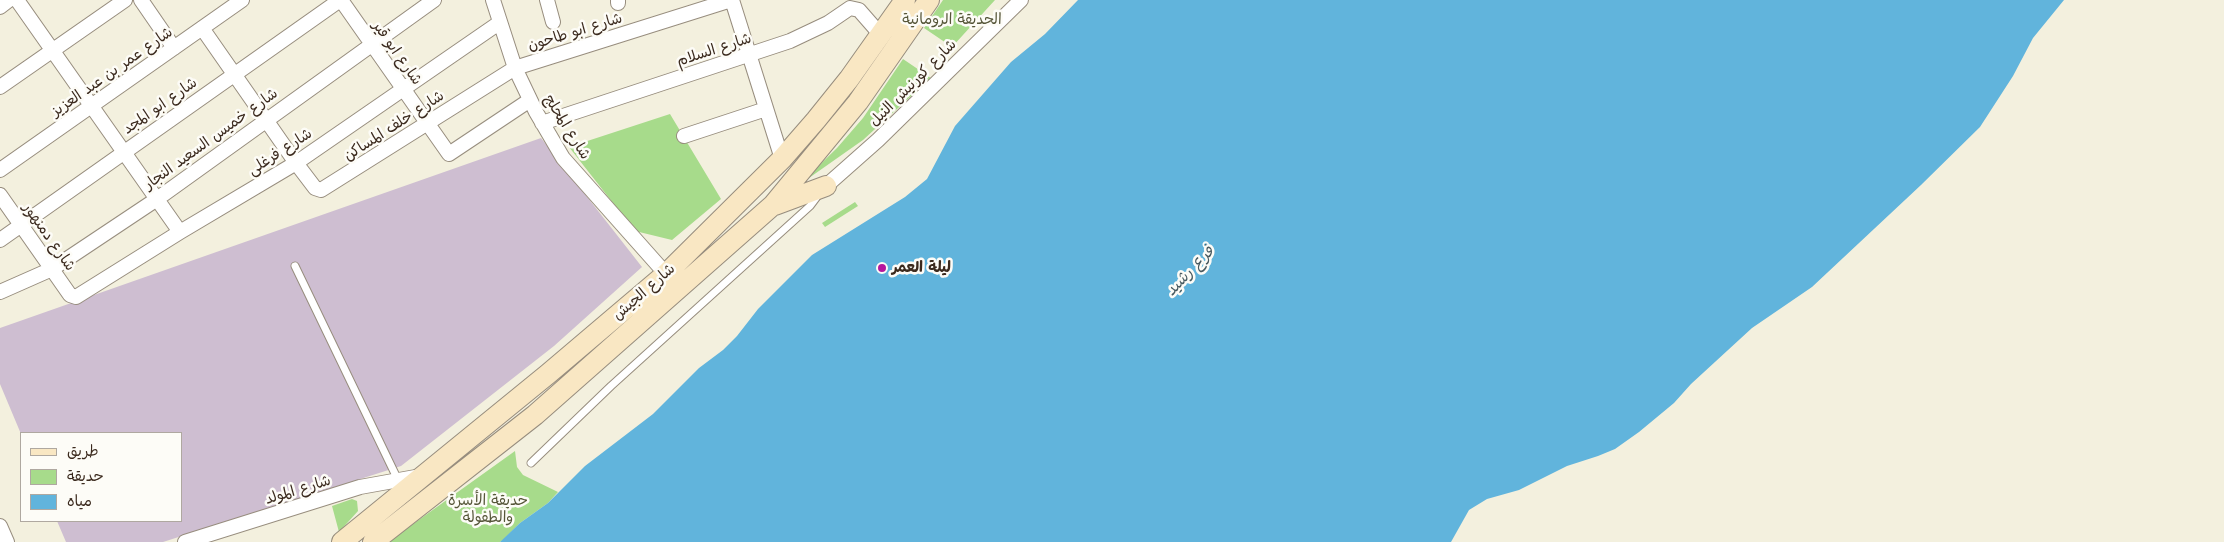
<!DOCTYPE html>
<html>
<head>
<meta charset="utf-8">
<style>
  body { margin:0 }
  #map { position:relative; width:2224px; height:542px; overflow:hidden; background:#f3f0de; font-family:"Comic Neue","Playpen Sans Arabic",sans-serif }
  canvas { display:block }
  .legend { position:absolute; left:20px; top:432px; width:162px; height:90px; box-sizing:border-box; background:#fdfcf7; border:1px solid #afa8a0; margin:0; padding:6px 9px; list-style:none; font-size:15px; color:#3b2a1e }
  .legend li { display:flex; align-items:center; gap:10px; height:25px }
  .legend b { width:25px; border:1px solid #afa8a0 }
</style>
</head>
<body>
<div id="map">
<canvas width="2224" height="542"></canvas>
<ul class="legend">
<li><b style="height:6px;background:#f9e7c3"></b>طريق</li>
<li><b style="height:14px;background:#a7db8b"></b>حديقة</li>
<li><b style="height:14px;background:#61b4dc"></b>مياه</li>
</ul>
</div>
<script>
const g = document.querySelector('canvas').getContext('2d');
g.lineJoin = 'round';
function fill(path, color) { g.fillStyle = color; g.fill(path, 'evenodd'); }
const poly = rows => new Path2D(rows.map(r => 'M' + r).join(''));
function stroke(path, color, width, dash) { g.strokeStyle = color; g.lineWidth = width; g.lineCap = dash ? 'butt' : 'round'; g.setLineDash(dash || []); g.stroke(path); }
function write(font, color, halo, rows, align = 'center') {
  g.font = font + ' "Comic Neue","Playpen Sans Arabic",sans-serif'; g.lineWidth = 5; g.setLineDash([]); g.textBaseline = 'middle'; g.strokeStyle = halo; g.fillStyle = color; for (const [text, x, y, turn = 0] of rows) {
    g.save(); g.translate(x, y); g.rotate((+turn || 0) * Math.PI / 180); g.textAlign = isNaN(turn) ? turn : align; if (halo) g.strokeText(text, 0, 0); g.fillText(text, 0, 0); g.restore();
  }
}
const industrial = poly([
  [541,138,642,267,554,346,401,466,163,542,66,542,57,521,181,521,181,433,21,434,0,384,0,328]
]);
const green = poly([
  [943,0,995,0,952,47,924,28],
  [903,59,931,78,863,140,799,185,837,148,863,118],
  [670,114,721,199,672,240,635,231,569,147],
  [855,202,858,206,825,227,822,223],
  [515,451,517,467,523,475,558,492,548,503,520,523,503,540,500,542,388,542],
  [352,499,357,501,358,511,339,532,332,506]
]);
const water = poly([
  [1078,0,2064,0,2033,38,2013,76,1980,127,1921,185,1812,287,1752,328,1691,384,1674,403,1639,432,1615,449,1598,456,1567,466,1519,490,1487,499,1469,510,1451,542,500,542,520,523,548,503,585,466,653,414,699,368,723,350,737,336,758,309,812,255,905,197,927,179,955,126,1011,62,1045,34]
]);
const service = poly([
  [295,266,398,480],
  [531,463,611,386,810,206,819,194]
]);
const minor = poly([
  [17,0,180,232],
  [141,0,174,48],
  [341,0,449,154,530,100],
  [493,0,515,68,536,112,563,158,666,274],
  [547,0,553,22],
  [618,0,618,3],
  [732,0,782,159],
  [0,7,9,0],
  [202,28,296,163,315,188,321,190,515,68,731,0],
  [0,87,125,0],
  [542,123,790,41,828,23,850,8,859,10,880,34],
  [684,136,766,109],
  [0,170,242,0],
  [826,186,878,140,1021,0],
  [0,195,70,295,76,297,180,232,296,163,499,23],
  [0,240,340,0],
  [0,292,52,269,157,199,434,0],
  [0,526,7,542],
  [185,542,360,487,421,476]
]);
const secondary = poly([
  [775,205,826,186],
  [342,542,548,374,666,274,782,159,816,120,849,79,905,0],
  [373,542,535,415,773,205,858,102,929,0]
]);
const markers = [
  [882,268,5,"#b5179e"]
];
const parkNames = [
  ["الحديقة الرومانية",952,20],
  ["حديقة الأسرة",488,501],
  ["والطفولة",488,518]
];
const streetNames = [
  ["شارع ابو طاحون",575,32,-17],
  ["شارع السلام",714,50,-18],
  ["شارع ابو قير",397,53,55],
  ["شارع عمر بن عبد العزيز",112,72,-35],
  ["شارع كورنيش النيل",913,83,-45],
  ["شارع ابو المجد",160,106,-35],
  ["شارع خلف المساكن",394,126,-33],
  ["شارع المحلج",567,127,58],
  ["شارع خميس السعيد النجار",211,139,-36],
  ["شارع فرغلى",280,152,-33],
  ["شارع دمنهور",49,237,55],
  ["شارع الجيش",644,292,-41],
  ["شارع المولد",298,490,-17]
];
const poiNames = [
  ["ليلة العمر",892,268]
];
const waterNames = [
  ["فرع رشيد",1190,271,-46]
];
fill(industrial, '#cebed1');
fill(green, '#a7db8b');
fill(water, '#61b4dc');
stroke(service, '#978d7e', 9);
stroke(minor, '#978d7e', 16);
stroke(secondary, '#978d7e', 22);
stroke(service, '#fff', 7);
stroke(minor, '#fff', 14);
stroke(secondary, '#f9e7c3', 20);
for (const [x, y, r, color] of markers) { const dot = new Path2D(); dot.arc(x, y, r, 0, 2 * Math.PI); g.fillStyle = color; g.fill(dot); stroke(dot, '#fdfcf7', 2); }
write('15px', '#565639', '#fdfcf7', parkNames);
write('15px', '#3b2a1e', '#fdfcf7', streetNames);
write('bold 15px', '#3b2a1e', '#fdfcf7', poiNames, 'left');
write('italic 16px', '#485a60', '#fdfcf7', waterNames);
</script>
</body>
</html>
